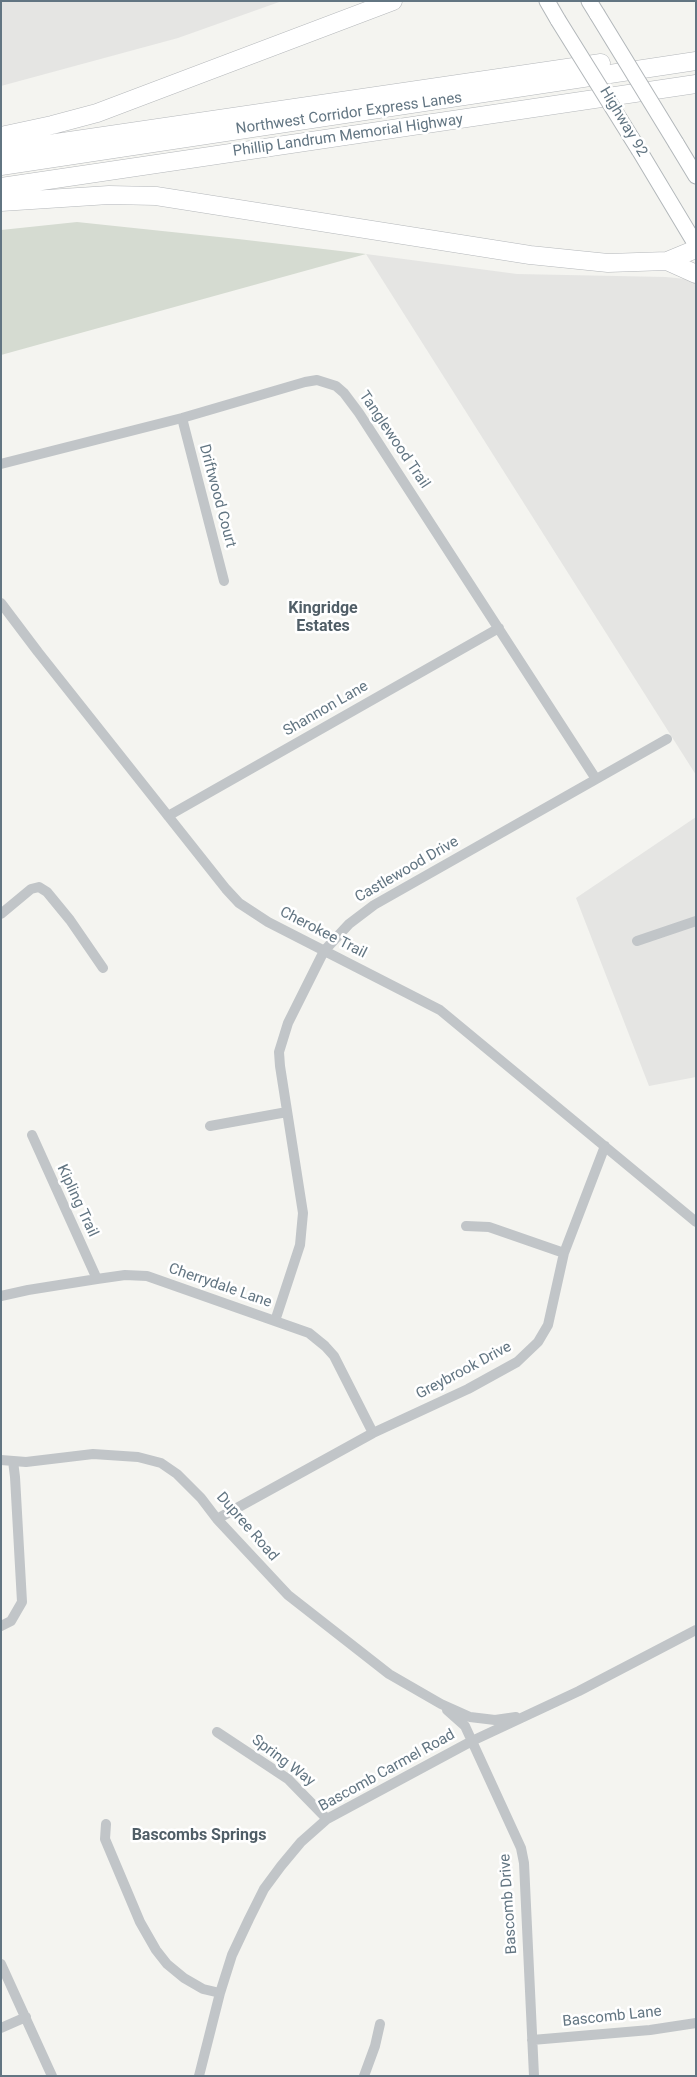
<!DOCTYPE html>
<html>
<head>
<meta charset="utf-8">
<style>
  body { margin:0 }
  #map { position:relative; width:697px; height:2077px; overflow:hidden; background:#f4f4f0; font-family:Roboto,sans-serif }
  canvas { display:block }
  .frame { position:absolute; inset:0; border:2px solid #627582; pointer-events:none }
</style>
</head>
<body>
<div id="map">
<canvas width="697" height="2077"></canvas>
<div class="frame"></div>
</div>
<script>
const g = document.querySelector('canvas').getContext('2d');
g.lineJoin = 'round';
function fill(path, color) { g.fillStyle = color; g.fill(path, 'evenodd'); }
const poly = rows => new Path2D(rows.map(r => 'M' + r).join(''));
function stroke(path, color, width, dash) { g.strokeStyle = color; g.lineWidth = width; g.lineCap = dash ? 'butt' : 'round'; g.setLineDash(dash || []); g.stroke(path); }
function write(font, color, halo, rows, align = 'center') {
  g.font = font + ' Roboto,sans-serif'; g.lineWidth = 5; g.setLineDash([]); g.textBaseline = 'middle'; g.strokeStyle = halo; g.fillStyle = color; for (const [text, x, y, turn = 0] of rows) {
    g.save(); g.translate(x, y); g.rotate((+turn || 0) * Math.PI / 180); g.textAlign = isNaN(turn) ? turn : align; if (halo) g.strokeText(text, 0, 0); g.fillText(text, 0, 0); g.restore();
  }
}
const built = poly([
  [1,1,282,1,178,38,1,86],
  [366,254,517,274,666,277,696,280,696,775],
  [696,817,696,1077,649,1086,576,898]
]);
const green = poly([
  [77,222,238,239,366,254,1,355,1,230]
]);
const minor = poly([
  [182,418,224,581],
  [1,464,182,418,305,382,317,380,336,386,344,393,359,413,596,779],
  [1,603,38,652,226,889,239,903,268,922,440,1010,696,1222],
  [168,816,499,628],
  [1,914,31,889,39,887,47,892,70,920,103,968],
  [637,941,696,921],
  [210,1126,287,1112],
  [32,1135,97,1279],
  [466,1226,489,1227,564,1253],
  [1,1296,28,1290,97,1279,125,1275,147,1276,309,1333,325,1346,334,1356,373,1433],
  [275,1321,300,1245,303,1213,280,1066,279,1052,288,1023,324,951,349,924,374,905,667,739],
  [1,1460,26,1462,93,1454,138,1457,161,1463,177,1474,201,1498,217,1519,288,1595,389,1674,441,1704,470,1717,495,1720,516,1717],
  [217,1519,373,1433,468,1389,517,1362,538,1342,548,1325,564,1253,605,1146],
  [1,1626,11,1621,22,1602,15,1477,13,1461],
  [447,1710,465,1726,521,1848,524,1863,534,2076],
  [217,1732,288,1779,327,1819],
  [106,1824,105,1839,140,1922,156,1950,167,1964,184,1978,203,1989,220,1993],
  [1,1964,52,2076],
  [1,2028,26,2017],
  [532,2040,650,2030,696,2023],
  [199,2076,220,1993,232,1955,249,1919,264,1889,281,1866,301,1842,327,1819,472,1741,579,1691,696,1630],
  [364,2076,375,2046,380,2024]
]);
const primary = poly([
  [547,1,558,20],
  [589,1,597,14],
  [676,143,696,176],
  [639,150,696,245]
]);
const motorway = poly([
  [1,136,52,125,97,113,393,1],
  [1,151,601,63],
  [1,166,696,61],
  [1,187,696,84],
  [1,202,109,195,156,196,530,255,608,263,667,261,696,274],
  [667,261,696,249]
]);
const primaryBridge = poly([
  [597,14,676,143],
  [558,20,639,150]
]);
const streetNames = [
  ["Northwest Corridor Express Lanes",349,114,-8],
  ["Highway 92",623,122,59],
  ["Phillip Landrum Memorial Highway",348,136,-8],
  ["Tanglewood Trail",394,440,56],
  ["Driftwood Court",217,496,75],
  ["Shannon Lane",326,709,-30],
  ["Castlewood Drive",407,870,-30],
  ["Cherokee Trail",323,933,27],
  ["Kipling Trail",77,1201,65],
  ["Cherrydale Lane",220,1286,19],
  ["Greybrook Drive",464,1371,-28],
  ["Dupree Road",247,1527,49],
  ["Spring Way",283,1761,37],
  ["Bascomb Carmel Road",387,1771,-29],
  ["Bascomb Drive",509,1904,-94],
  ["Bascomb Lane",612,2017,-6]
];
const neighbourhoodNames = [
  ["Kingridge",323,609],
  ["Estates",323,627],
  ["Bascombs Springs",199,1836]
];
fill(built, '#e5e5e3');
fill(green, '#d5dbd1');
stroke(primary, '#b2b7ba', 17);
stroke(motorway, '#b4b7ba', 19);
stroke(minor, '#c1c5c8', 10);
stroke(primary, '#fff', 15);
stroke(motorway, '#fff', 18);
stroke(primaryBridge, '#b2b7ba', 17, []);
stroke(primaryBridge, '#fff', 15);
write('15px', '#627582', '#fff', streetNames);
write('bold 16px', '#505e67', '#fff', neighbourhoodNames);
</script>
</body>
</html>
